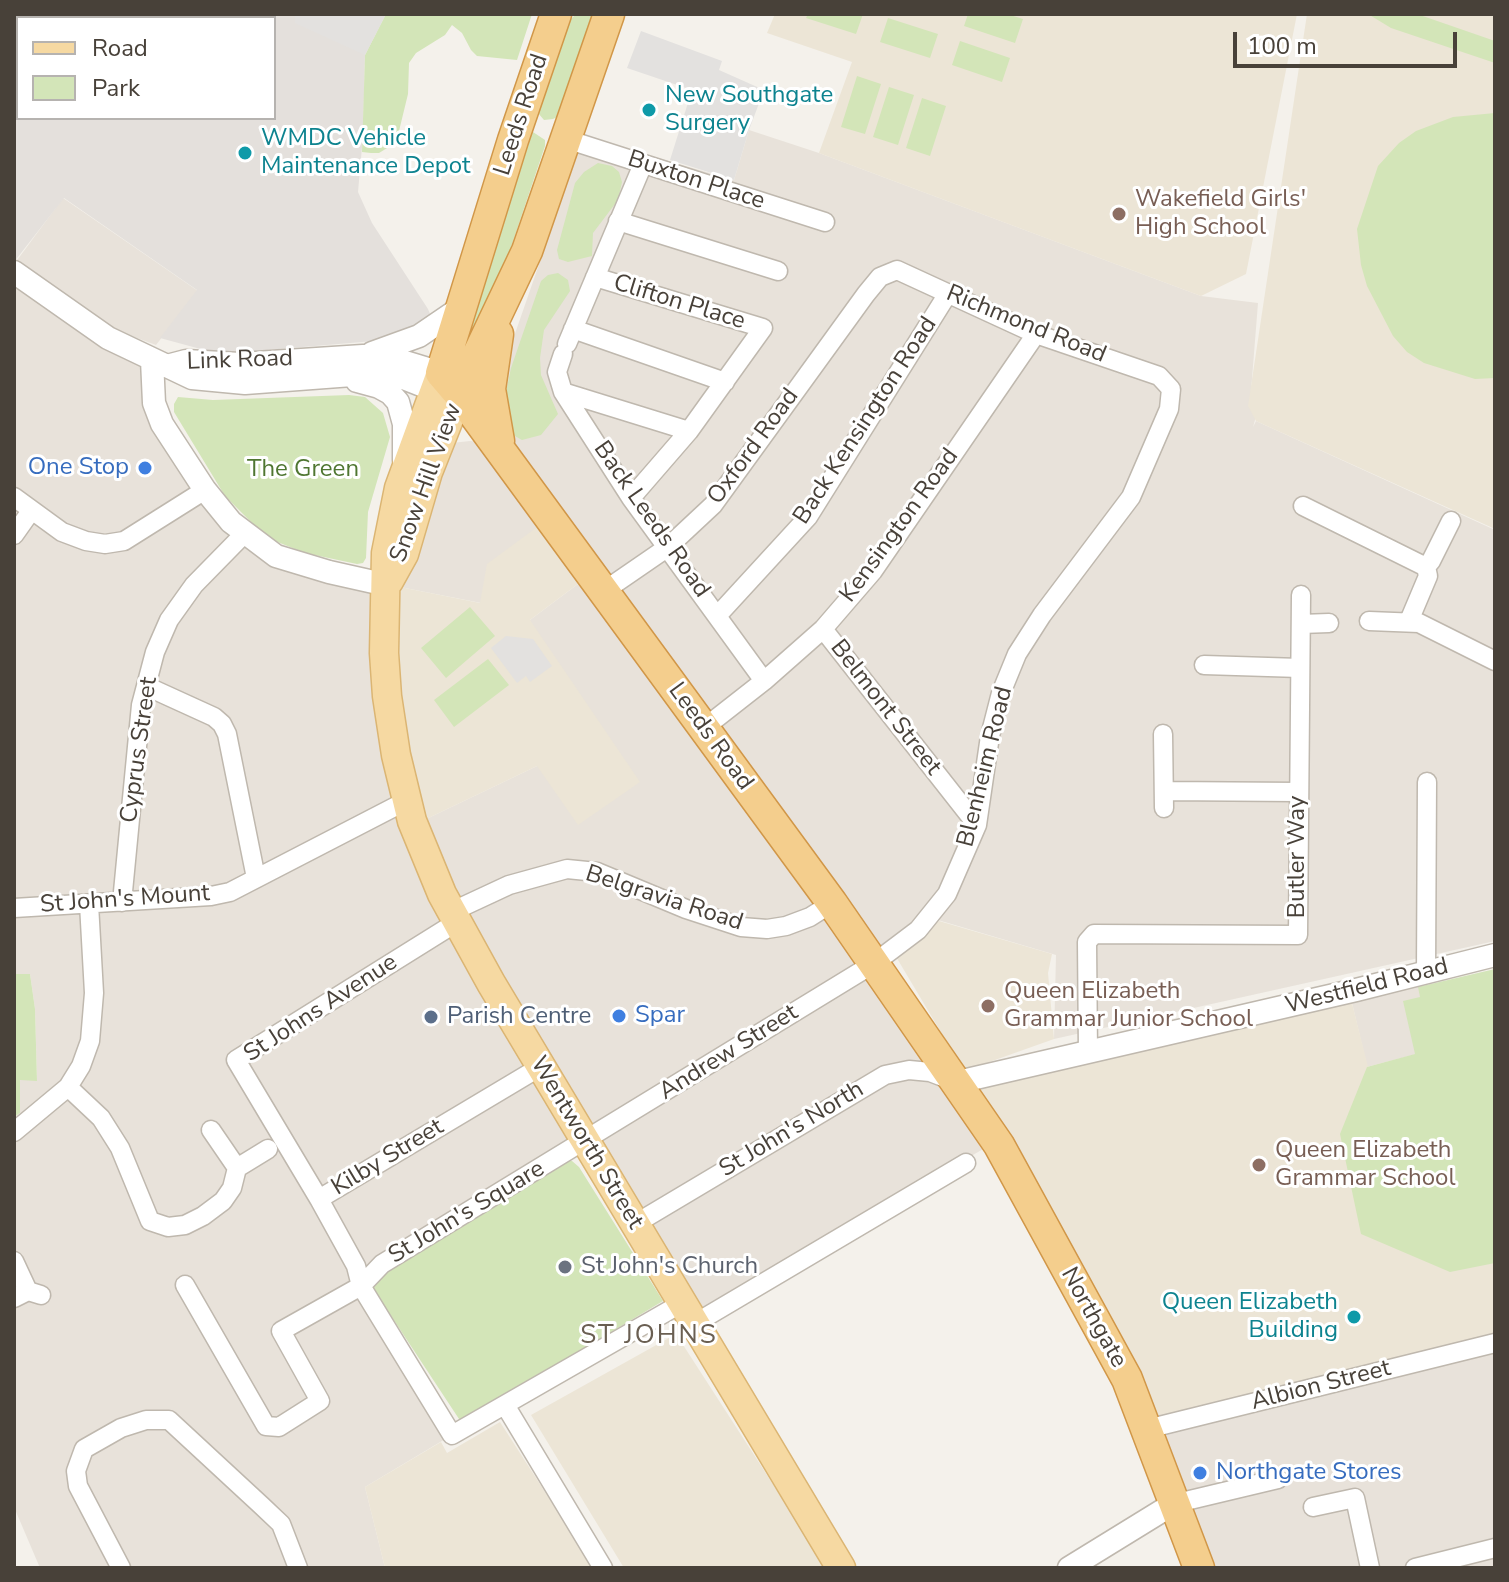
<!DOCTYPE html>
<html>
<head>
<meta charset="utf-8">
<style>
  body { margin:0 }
  #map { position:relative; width:1509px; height:1582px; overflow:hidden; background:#f4f1eb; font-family:"Nunito Sans",sans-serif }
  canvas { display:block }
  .frame { position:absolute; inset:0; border:16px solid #484139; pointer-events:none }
  .legend { position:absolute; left:16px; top:16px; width:260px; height:104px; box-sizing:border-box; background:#fff; border:2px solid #b6b3b0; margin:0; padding:10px 14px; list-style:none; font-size:24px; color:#484139 }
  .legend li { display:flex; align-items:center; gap:16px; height:40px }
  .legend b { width:40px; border:2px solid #b6b3b0 }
  .scale { position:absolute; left:1233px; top:32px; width:224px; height:36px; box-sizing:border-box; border:4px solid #484139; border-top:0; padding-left:10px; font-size:24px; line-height:28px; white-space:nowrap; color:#484139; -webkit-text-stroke:6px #fff; paint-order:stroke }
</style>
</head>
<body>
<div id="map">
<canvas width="1509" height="1582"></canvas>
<div class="frame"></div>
<ul class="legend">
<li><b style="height:10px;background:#f6d9a2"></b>Road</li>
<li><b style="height:22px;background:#d3e5b8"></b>Park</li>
</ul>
<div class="scale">100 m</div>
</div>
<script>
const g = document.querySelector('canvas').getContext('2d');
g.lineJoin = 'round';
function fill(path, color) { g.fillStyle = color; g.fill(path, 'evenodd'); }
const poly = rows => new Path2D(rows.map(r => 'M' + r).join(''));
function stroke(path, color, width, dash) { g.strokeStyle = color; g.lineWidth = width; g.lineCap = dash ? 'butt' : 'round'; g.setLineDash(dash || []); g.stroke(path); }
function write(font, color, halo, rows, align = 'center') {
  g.font = font + ' "Nunito Sans",sans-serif'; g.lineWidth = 6; g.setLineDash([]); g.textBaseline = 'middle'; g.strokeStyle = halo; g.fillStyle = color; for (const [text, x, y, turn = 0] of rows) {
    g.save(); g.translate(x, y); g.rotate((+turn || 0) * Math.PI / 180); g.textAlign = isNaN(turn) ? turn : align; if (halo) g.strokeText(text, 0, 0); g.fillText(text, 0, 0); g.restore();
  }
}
const residential = poly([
  [749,130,819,153,1201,296,1258,303,1251,391,1259,406,1253,427,1256,421,1495,530,1495,941,1054,1039,1056,955,921,915,876,949,498,425,510,348,577,155,586,137,734,180],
  [63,198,198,291,156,345,110,328,15,263],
  [14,272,129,350,244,534,387,585,406,801,585,1142,361,1285,452,1435,365,1487,385,1568,40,1568,14,1507,14,1117,20,1113,20,1080,37,1080,35,1009,30,974,14,974],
  [470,441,479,442,544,522,481,603,400,587,452,443],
  [586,578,985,1148,696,1314,546,1065,420,822,537,766,530,620],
  [1411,977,1425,986,1440,1048,1367,1067,1352,1003,1356,990],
  [1495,1342,1495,1568,1209,1568,1155,1426]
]);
const industrial = poly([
  [14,14,386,14,365,55,363,136,358,192,372,223,428,309,433,321,374,341,219,354,160,338,197,290,64,198,14,262],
  [18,18,274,18,274,118,18,118]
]);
const education = poly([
  [775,14,1297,14,1246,274,1201,296,819,153,852,62,767,33],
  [1307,14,1495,14,1495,529,1256,421,1248,406],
  [544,522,586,578,530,620,640,782,578,825,537,766,420,822,402,738,395,639,400,587,480,603,487,564],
  [939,921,1052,954,1048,973,1054,1039,964,1071,895,955],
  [1495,969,1495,1334,1157,1422,1067,1244,978,1086,1089,1058,1352,1003,1368,1067,1439,1048],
  [676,1334,827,1568,624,1568,531,1415],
  [500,1422,594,1568,385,1568,365,1487,441,1442,447,1453]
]);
const green = poly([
  [386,14,532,14,517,60,477,56,471,50,462,33,452,25,445,35,416,53,409,63,408,94,399,131,392,145,379,153,371,153,362,152,365,55],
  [576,14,597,14,563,114,553,119,544,120,538,113,569,21],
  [808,14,863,14,856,34,806,18],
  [968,14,1007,14,1023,19,1015,43,964,26],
  [1368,14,1417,14,1495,41,1495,63,1391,28],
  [888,18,938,34,930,58,880,42],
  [960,41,1010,58,1002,82,952,65],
  [857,76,881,84,865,134,841,127],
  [889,87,914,95,898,145,873,137],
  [922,98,946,106,930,156,906,148],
  [1495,113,1495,378,1475,379,1424,363,1407,352,1393,336,1367,286,1361,265,1357,229,1378,166,1399,143,1416,131,1453,117],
  [527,128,545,140,545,146,505,265,474,341,464,338],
  [598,163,612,166,619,172,622,182,618,200,593,233,592,256,568,262,559,259,557,250,575,183,584,172],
  [558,273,568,280,570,291,544,330,540,358,541,375,558,414,541,435,522,440,513,435,505,397,511,368,541,281,548,275],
  [349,395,365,397,383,413,390,437,368,512,366,558,363,563,357,564,305,553,275,541,258,529,225,496,174,412,174,404,178,397,213,400],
  [470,607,495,636,446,678,421,648],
  [488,659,509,685,454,727,434,700],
  [1495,969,1495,1263,1450,1272,1361,1234,1340,1134,1367,1067,1415,1054,1403,1001,1420,997,1418,987],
  [14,974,30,974,35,1009,37,1081,20,1080,20,1113,14,1117],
  [565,1161,572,1161,579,1167,663,1301,461,1422,372,1287,375,1279,381,1272]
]);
const parking = poly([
  [295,14,386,14,365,55,295,23],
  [641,31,722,61,719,70,764,90,749,130,734,180,670,160,692,90,627,68],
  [506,636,533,639,552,666,530,682,526,676,517,683,491,648]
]);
const minor = poly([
  [566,139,825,222],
  [618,221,778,271],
  [595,277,763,328,689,431,631,498],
  [573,329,725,382],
  [567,344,643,164],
  [563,354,557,372,563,392,631,498,764,681],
  [563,392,689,431],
  [14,497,62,532,86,541,105,544,124,541,205,490],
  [1303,506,1426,567,1428,576,1409,621],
  [14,535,31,511],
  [1426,567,1431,561,1451,521],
  [718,615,808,517,947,295],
  [1369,621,1419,623,1495,661],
  [1301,624,1329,623],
  [823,629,977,825],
  [1204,665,1300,668],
  [146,686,214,717,222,724,227,734,256,878],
  [704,728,764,681,823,629,873,571,1036,334],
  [1163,734,1164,808],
  [1164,791,1298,792],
  [122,902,141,705,155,652,169,620,194,585,244,534],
  [14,908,211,896,230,892,406,801],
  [451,912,509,885,567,869,597,872,686,909,741,927,767,929,786,926,810,917,832,903],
  [1426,973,1427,782],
  [1088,1053,1087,942,1094,934,1298,935,1301,595],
  [540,1067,319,1199,356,1266,361,1286,452,1435,682,1303],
  [68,1087,101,1118,120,1148,150,1221,168,1227,185,1225,203,1216,223,1201,232,1188,237,1168],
  [211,1130,237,1168,268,1149],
  [14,1132,68,1087,81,1066,90,1041,94,993,89,904],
  [319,1199,236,1060,457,922],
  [635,1224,885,1075,909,1070,930,1072,951,1080],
  [14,1261,28,1291],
  [185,1285,266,1426,279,1427,320,1401,281,1331,361,1286,382,1264,873,964,918,930,947,894,977,825,990,736,1001,693,1017,654,1042,615,1131,497,1169,409,1171,389,1159,376,1036,334,897,270,880,277,866,294,713,505,668,547,604,591],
  [14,1298,28,1291,41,1295],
  [694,1324,966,1163],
  [505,1405,603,1568],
  [1147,1429,1495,1343],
  [1173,1504,1278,1479],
  [1313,1507,1355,1498,1370,1568],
  [121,1568,78,1486,76,1471,84,1449,121,1428,146,1420,169,1420,262,1506,281,1524,298,1568],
  [1415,1568,1495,1548]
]);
const tertiary = poly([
  [14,272,108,338,192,378,245,383,379,373,401,377,434,390],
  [372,353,419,336,463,306],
  [152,360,154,403,162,424,205,490,231,522,276,556,329,572,387,585],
  [167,366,186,361,240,364,363,356,395,359,441,373],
  [357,381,379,387,390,393,398,402,404,424,404,460],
  [958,1082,1356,990,1495,955],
  [1069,1568,1173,1504]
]);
const primary = poly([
  [441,373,399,488,386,553,384,653,387,696,396,755,412,821,442,894,491,983,841,1568],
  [389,581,404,554,428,472,459,394,441,391]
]);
const trunk = poly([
  [556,14,513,140,441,373,459,394,832,903,999,1145,1127,1379,1199,1568],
  [498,334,490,389,499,441],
  [459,394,527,251,609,14]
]);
const markers = [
  [649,110,8,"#0f9aa8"],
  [245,153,8,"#0f9aa8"],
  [1119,214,8,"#8d6e63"],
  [145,468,8,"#3f7fe0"],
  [988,1006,8,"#8d6e63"],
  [619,1016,8,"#3f7fe0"],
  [431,1017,8,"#5c6f8a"],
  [1259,1165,8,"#8d6e63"],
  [565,1267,8,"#6b7280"],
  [1354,1317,8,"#0f9aa8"],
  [1200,1473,8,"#3f7fe0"]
];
const cultureNames = [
  ["New Southgate",665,96],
  ["Surgery",665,124],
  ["WMDC Vehicle",261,139],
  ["Maintenance Depot",261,167],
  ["Queen Elizabeth",1338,1303,"right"],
  ["Building",1338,1331,"right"]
];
const streetNames = [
  ["Leeds Road",522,115,-72],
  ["Buxton Place",696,181,18],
  ["Clifton Place",679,303,17],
  ["Richmond Road",1026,325,22],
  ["Link Road",240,361,-2],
  ["Back Kensington Road",866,421,-57],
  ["Oxford Road",754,447,-54],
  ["Snow Hill View",427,483,-70],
  ["Back Leeds Road",651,520,55],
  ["Kensington Road",900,526,-54],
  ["Belmont Street",885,708,52],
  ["Leeds Road",710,737,54],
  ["Cyprus Street",140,750,-82],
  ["Blenheim Road",986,767,-76],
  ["Butler Way",1298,857,-90],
  ["Belgravia Road",664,899,18],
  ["St John's Mount",125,900,-4],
  ["Westfield Road",1367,987,-14],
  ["St Johns Avenue",321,1009,-33],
  ["Andrew Street",729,1053,-32],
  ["St John's North",792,1130,-31],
  ["Wentworth Street",586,1143,59],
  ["Kilby Street",388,1158,-31],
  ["St John's Square",467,1213,-31],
  ["Northgate",1093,1318,61],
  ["Albion Street",1321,1386,-14]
];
const educationNames = [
  ["Wakefield Girls'",1135,200],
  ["High School",1135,228],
  ["Queen Elizabeth",1004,992],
  ["Grammar Junior School",1004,1020],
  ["Queen Elizabeth",1275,1151],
  ["Grammar School",1275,1179]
];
const shopNames = [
  ["One Stop",129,468,"right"],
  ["Spar",635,1016],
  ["Northgate Stores",1216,1473]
];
const parkNames = [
  ["The Green",303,470]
];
const serviceNames = [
  ["Parish Centre",447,1017]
];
const worshipNames = [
  ["St John's Church",581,1267]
];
const neighbourhoodNames = [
  ["ST JOHNS",649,1337]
];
fill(residential, '#e8e2da');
fill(industrial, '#e4e0dc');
fill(education, '#ece5d6');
fill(green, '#d3e5b8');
fill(parking, '#e3e1df');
stroke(minor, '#bfb8ae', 21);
stroke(tertiary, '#bfb8ae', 25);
stroke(primary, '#dbb573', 31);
stroke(trunk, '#d19748', 33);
stroke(minor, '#fff', 18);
stroke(tertiary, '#fff', 22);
stroke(primary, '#f6d9a2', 28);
stroke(trunk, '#f4ce8d', 30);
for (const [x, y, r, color] of markers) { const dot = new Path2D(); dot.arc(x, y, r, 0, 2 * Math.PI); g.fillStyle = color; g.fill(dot); stroke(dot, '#fff', 3); }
write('24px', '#0d838f', '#fff', cultureNames, 'left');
write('24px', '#484139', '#fff', streetNames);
write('24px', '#785e54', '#fff', educationNames, 'left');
write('24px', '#366cbe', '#fff', shopNames, 'left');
write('24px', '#4f7631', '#fff', parkNames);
write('24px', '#4e5e75', '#fff', serviceNames, 'left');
write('24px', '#5b616d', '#fff', worshipNames, 'left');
g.letterSpacing = '2px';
write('26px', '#6a5f52', '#fff', neighbourhoodNames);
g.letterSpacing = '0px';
</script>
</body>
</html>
